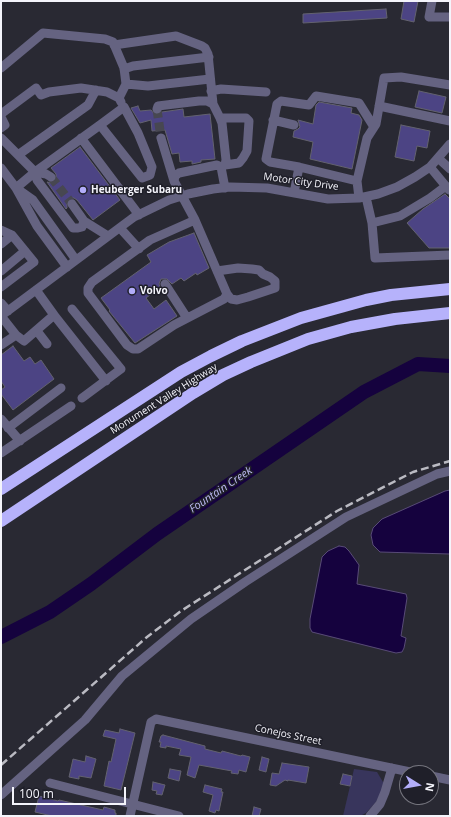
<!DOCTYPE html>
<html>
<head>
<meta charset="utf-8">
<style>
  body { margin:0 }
  #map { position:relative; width:451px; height:817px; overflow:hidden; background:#292933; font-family:"Open Sans",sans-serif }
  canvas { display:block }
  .frame { position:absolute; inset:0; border:2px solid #f4f4fb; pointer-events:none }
  .north { position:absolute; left:399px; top:765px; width:40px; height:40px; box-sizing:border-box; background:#1f1f29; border:1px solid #74747d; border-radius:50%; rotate:101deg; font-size:11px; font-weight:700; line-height:16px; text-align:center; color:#f4f4fb }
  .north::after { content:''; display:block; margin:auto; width:14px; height:18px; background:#b2adf9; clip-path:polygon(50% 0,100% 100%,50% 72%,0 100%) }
  .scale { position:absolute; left:12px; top:787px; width:114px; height:18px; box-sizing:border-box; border:2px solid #f4f4fb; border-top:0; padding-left:5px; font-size:12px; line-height:14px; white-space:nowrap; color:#f4f4fb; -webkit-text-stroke:3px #1f1f29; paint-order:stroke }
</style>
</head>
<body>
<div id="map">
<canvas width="451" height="817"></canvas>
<div class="frame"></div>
<div class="north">N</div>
<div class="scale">100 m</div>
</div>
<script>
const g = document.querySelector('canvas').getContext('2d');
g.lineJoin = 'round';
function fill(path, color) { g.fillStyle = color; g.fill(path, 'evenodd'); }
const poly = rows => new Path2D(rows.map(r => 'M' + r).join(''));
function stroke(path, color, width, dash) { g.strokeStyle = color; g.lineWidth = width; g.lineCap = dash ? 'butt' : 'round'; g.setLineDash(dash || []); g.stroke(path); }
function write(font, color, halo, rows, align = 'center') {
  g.font = font + ' "Open Sans",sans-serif'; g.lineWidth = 3; g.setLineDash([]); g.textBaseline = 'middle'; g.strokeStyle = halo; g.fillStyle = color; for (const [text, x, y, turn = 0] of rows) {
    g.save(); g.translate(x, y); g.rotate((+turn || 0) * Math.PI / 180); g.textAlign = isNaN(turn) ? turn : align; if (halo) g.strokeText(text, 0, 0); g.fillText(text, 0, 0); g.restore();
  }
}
const green = poly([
  [354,769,377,772,383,782,383,789,376,802,366,813,360,816,343,816]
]);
const water = poly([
  [450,490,450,554,380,552,373,545,371,535,373,528,382,519,445,491,450,490],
  [339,546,345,547,349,551,359,565,357,584,406,594,407,598,401,636,406,638,404,648,402,652,396,653,312,632,310,628,310,619,322,557,328,551,339,546]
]);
const river = poly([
  [1,637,50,612,91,584,157,534,364,392,418,364,450,366]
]);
const building = poly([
  [404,1,418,1,414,22,401,19,404,1],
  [386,9,387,18,303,23,303,14,386,9],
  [419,91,446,97,442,113,415,107,419,91],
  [319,102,352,108,351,113,359,115,362,120,352,169,310,159,313,142,293,137,294,131,298,129,300,127,298,120,313,124,316,105,319,102],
  [138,106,140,111,151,110,155,115,159,115,162,112,183,109,184,117,210,114,215,159,201,160,201,162,192,164,192,161,180,162,179,153,172,154,165,130,152,131,151,120,140,123,131,108,138,106],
  [401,125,430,131,427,148,417,146,414,161,395,157,401,125],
  [80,147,120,200,93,220,77,200,74,198,71,198,67,201,67,208,66,209,47,182,51,183,56,180,56,174,51,168,80,147],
  [445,194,450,199,450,248,429,248,407,223,423,209,445,194],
  [194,233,209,268,197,275,196,273,184,281,181,278,172,284,167,279,161,279,159,284,160,287,146,298,154,309,166,300,177,316,135,343,109,311,110,310,101,298,151,262,147,255,169,242,194,233],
  [13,346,24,361,30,357,35,364,41,360,54,379,13,410,1,394,1,390,5,387,1,381,1,355,13,346],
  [120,729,135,733,121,790,104,786,109,761,111,762,116,739,103,736,105,730,119,733,120,729],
  [163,735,205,746,205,749,221,753,222,751,241,756,242,755,250,757,246,772,239,770,238,774,231,773,232,771,199,765,195,778,187,775,191,757,179,755,181,749,166,746,166,748,160,747,161,742,159,742,161,736,163,735],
  [86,756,96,759,91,778,79,776,79,779,69,777,73,759,85,762,86,756],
  [262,757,269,759,266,772,259,770,262,757],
  [282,763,309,767,306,783,288,780,288,781,285,780,276,786,270,785,272,773,279,774,282,763],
  [170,769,181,771,179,781,168,778,170,769],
  [343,774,352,776,350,786,340,784,343,774],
  [153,782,165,785,162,795,156,794,157,791,152,790,153,782],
  [205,785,222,789,221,792,223,792,219,811,216,810,215,813,209,811,213,795,203,792,205,785],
  [39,796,58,801,59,800,103,810,104,807,115,810,115,813,116,813,116,816,52,816,35,812,39,796],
  [254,807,261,809,259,816,252,816,254,807]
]);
const minorTunnel = poly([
  [157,109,161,138],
  [51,177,72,204]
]);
const minor = poly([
  [432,1,429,17,450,17],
  [114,45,176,36,202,46,205,48,208,54,213,104,220,118,222,123,226,160,225,165,221,167],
  [1,68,43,33,105,39,113,42,124,68,126,84,119,98],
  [124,69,133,66,209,57],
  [126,84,148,86,210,79],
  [211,91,221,89,266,92],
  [379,106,450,121],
  [157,109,158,106,199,101,207,101,213,104],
  [1,114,36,88,41,95,49,92,81,88,107,92,119,98,121,102],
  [1,117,5,125,1,128],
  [220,118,246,118,249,121,247,151,243,158,239,163,225,165],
  [273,120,294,125],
  [1,138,35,172],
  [81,138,139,215],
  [161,138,174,181],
  [18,155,88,105,96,90],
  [438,158,450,169],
  [299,167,270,162,266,159,277,104,281,101,309,105,316,96,359,103,374,127],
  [430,167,449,190],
  [1,168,16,188,35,172,100,125,124,107,138,133,152,167,150,175,142,178,100,125],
  [51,177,46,174,35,172,37,180,73,228,78,228,82,227,84,221,72,204],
  [294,193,299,167,357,181],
  [366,197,372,223,375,258,450,255],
  [359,198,357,181,367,138,376,124,384,78,401,77,450,85],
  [195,220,150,240,92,282,88,288,88,293,127,345,133,349,138,349,174,325,224,299,227,294,195,220,174,181,175,176,179,173,217,165,221,167,225,188],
  [84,221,108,236],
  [372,223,400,216,430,198,446,186],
  [120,228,139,249],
  [1,230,12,235,34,262,1,287],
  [1,244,12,235],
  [67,267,37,226,16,188,33,200,76,260],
  [1,271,25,251],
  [217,271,238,268,252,269,259,270,263,274,270,277,275,281,275,288,248,297,237,300,231,299,227,294],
  [165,284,187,318],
  [1,303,8,311],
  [72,309,121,369,82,398],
  [54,315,106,381],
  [1,316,134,217,169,200,188,194,213,189,230,187,267,188,328,199,359,198,378,194,397,187,415,177,430,167,450,144],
  [1,316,16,335,1,345],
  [37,331,47,344],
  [16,335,24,341,54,315,36,290],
  [1,419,20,441],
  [8,428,61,388],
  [1,453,71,406],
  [431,776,450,780],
  [50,783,179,816],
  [1,795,85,720,122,676,191,619,245,582,346,517,437,474,450,471],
  [130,816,151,722,156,719,415,773],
  [370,816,380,804,385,792,392,768]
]);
const highway = poly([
  [1,489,181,372,211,356,242,341,301,318,366,300,391,295,450,289],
  [1,521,193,393,223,375,251,362,308,339,351,327,395,319,450,313]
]);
const rail = poly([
  [1,765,147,637,181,611,337,511,413,472,450,461]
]);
const markers = [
  [83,190,4,"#b2adf9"],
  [132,291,4,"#b2adf9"]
];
const streetNames = [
  ["Motor City Drive",301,182,8],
  ["Monument Valley Highway",164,399,-32],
  ["Conejos Street",288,735,12]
];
const poiNames = [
  ["Heuberger Subaru",91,190],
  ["Volvo",140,291]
];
const waterNames = [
  ["Fountain Creek",221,490,-34]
];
fill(green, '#38355c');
fill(water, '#15023e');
stroke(water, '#584b77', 1);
stroke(river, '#15023e', 14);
fill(building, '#4c4484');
stroke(building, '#63626f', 1);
stroke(minorTunnel, '#474751', 9, [9, 4.5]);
stroke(minor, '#656381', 9);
stroke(highway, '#b6b2fb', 12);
stroke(rail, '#babac2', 2.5, [8, 4]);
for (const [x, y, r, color] of markers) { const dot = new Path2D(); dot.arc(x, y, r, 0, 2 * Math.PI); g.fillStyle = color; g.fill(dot); stroke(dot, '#1f1f29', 1.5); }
write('10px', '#f4f4fb', '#1f1f29', streetNames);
write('bold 10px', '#f4f4fb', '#1f1f29', poiNames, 'left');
write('italic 11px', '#bcb9f2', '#1f1f29', waterNames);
</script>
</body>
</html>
